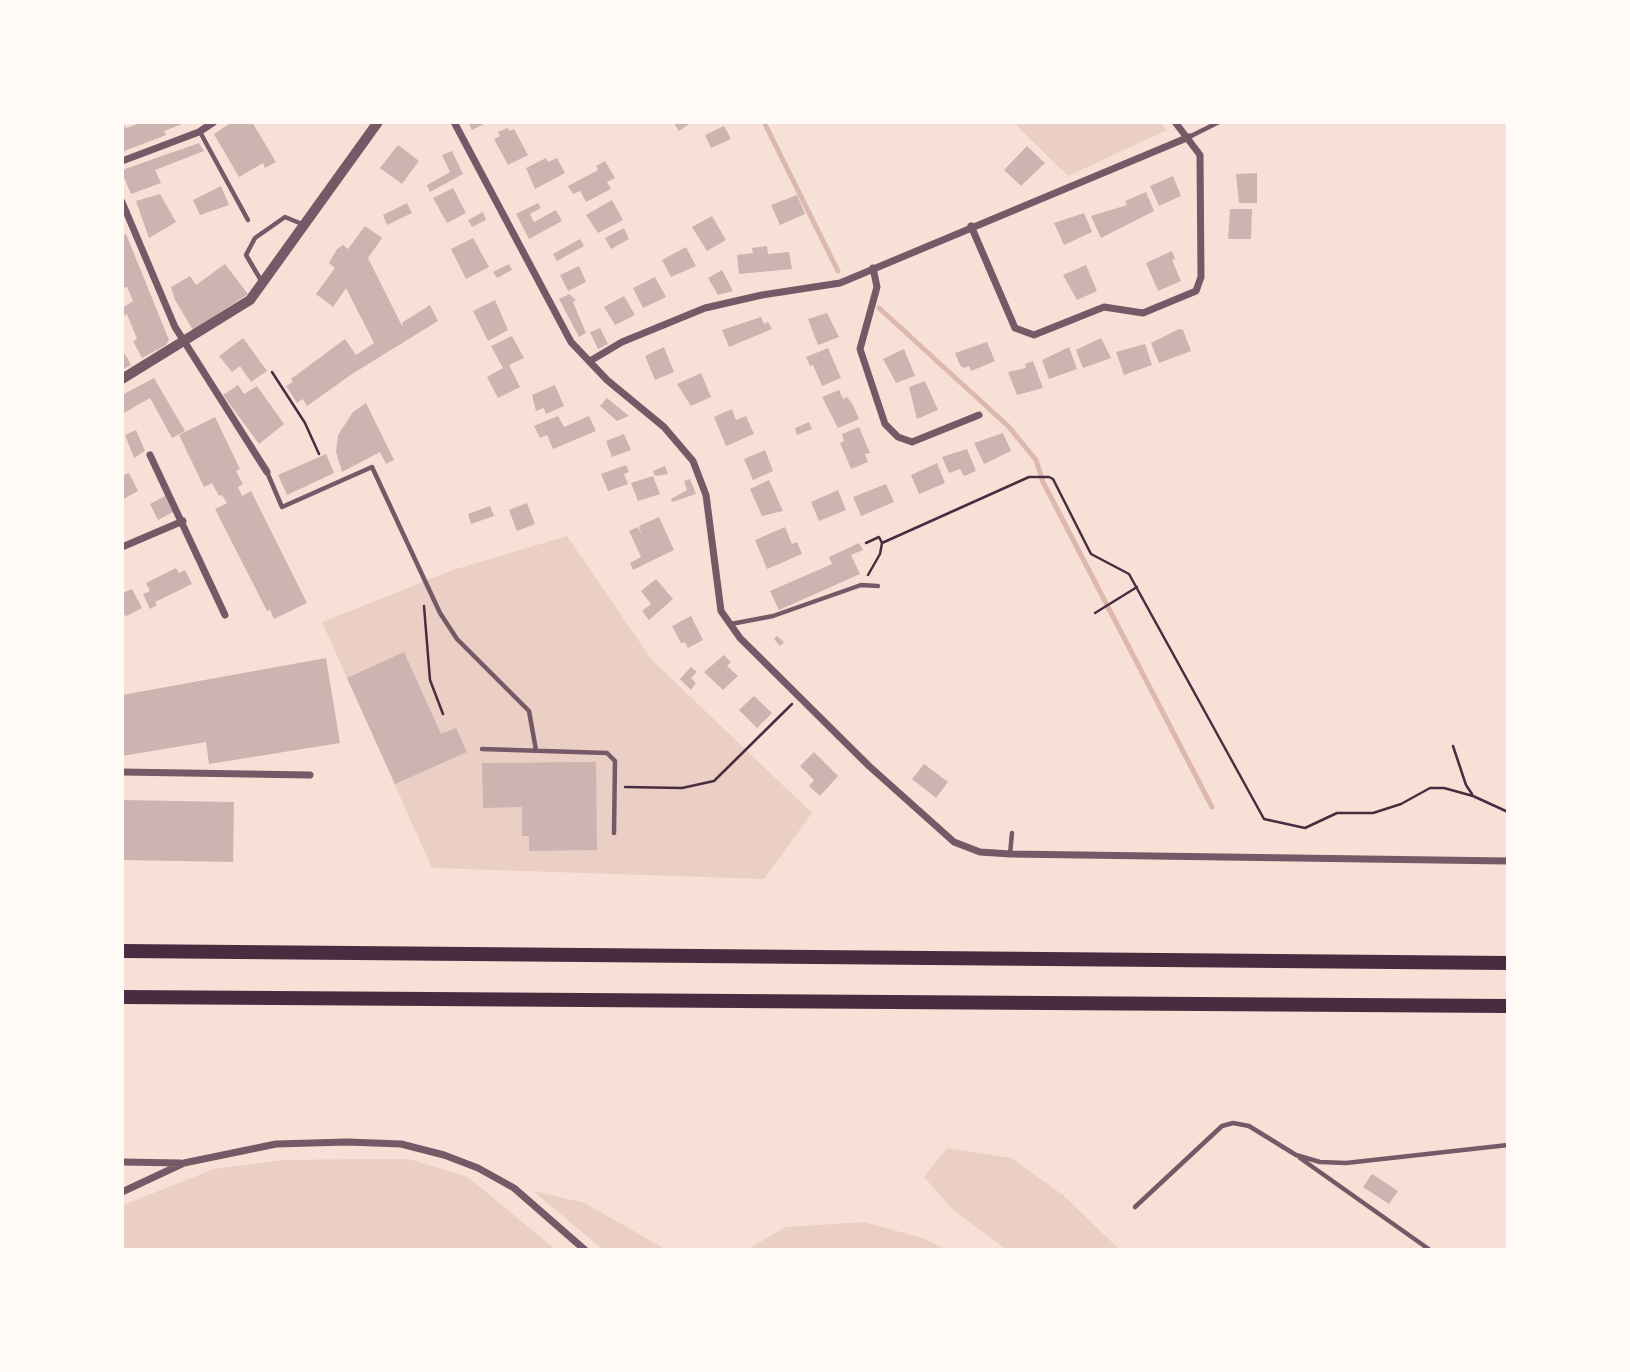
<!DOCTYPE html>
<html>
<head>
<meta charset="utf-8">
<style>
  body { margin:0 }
  #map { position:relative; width:1630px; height:1372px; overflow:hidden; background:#f7e1d7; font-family:"Noto Sans",sans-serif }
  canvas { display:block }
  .frame { position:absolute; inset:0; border:124px solid #fffaf5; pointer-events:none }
</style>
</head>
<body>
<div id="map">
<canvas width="1630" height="1372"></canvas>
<div class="frame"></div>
</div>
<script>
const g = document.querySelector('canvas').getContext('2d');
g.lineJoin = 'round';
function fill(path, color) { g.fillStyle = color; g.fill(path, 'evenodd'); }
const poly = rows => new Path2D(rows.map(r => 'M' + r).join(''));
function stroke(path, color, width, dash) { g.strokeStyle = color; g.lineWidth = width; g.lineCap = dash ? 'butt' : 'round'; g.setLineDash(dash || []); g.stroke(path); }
const green = poly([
  [1160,123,1167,130,1068,176,1014,123],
  [567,536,652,660,812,813,764,879,432,868,322,622,453,570],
  [947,1148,1011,1158,1063,1195,1119,1249,1006,1249,953,1210,924,1177],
  [363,1159,409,1159,468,1177,555,1249,123,1249,123,1205,214,1169,283,1160],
  [533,1191,585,1203,665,1249,602,1249],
  [864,1222,922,1238,946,1249,748,1249,786,1227]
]);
const stream = poly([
  [764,122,838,271],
  [879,308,1008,426,1036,460,1043,482,1212,807]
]);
const building = poly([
  [122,122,126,128,143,122,185,123,164,131,166,135,122,152],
  [232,122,252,122,276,162,265,168,263,163,239,177,214,134],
  [468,122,488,122,472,130],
  [673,122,692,122,679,131],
  [724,126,731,139,711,148,705,135],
  [508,128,509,131,514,129,528,155,508,165,494,139,500,136,498,132],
  [199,143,204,151,155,170,161,183,131,194,122,173,125,169],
  [398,145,419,161,402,184,380,168],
  [1027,146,1045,163,1021,186,1004,170],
  [452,151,463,174,430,192,427,185,450,172,442,155],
  [546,158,548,162,557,158,565,173,535,189,526,168],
  [605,161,615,178,607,182,611,189,586,202,580,191,573,194,568,186,598,170,596,166],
  [1257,173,1257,203,1239,203,1236,174],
  [1173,176,1181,196,1159,206,1150,186],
  [221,186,229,205,200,215,193,200],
  [453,188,466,213,447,223,433,198],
  [1146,192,1154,211,1101,238,1091,216,1127,205,1125,201],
  [160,194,176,222,149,238,136,201],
  [797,195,805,214,780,225,771,205],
  [612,200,623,220,598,233,586,215],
  [407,203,412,213,387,225,383,215],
  [538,203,541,208,530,214,534,222,556,210,562,221,529,239,516,214],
  [1230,209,1252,209,1251,239,1228,239],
  [483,212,486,220,472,227,468,220],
  [1084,213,1092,232,1064,245,1054,223],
  [712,216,726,240,707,251,692,227],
  [365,226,382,238,368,258,402,326,403,322,430,305,438,321,352,374,307,406,303,399,297,403,286,386,293,382,291,379,345,339,356,355,374,343,346,288,333,307,316,294,335,268,329,263,337,249,343,245,348,249],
  [624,228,629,239,611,249,605,238],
  [126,234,169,340,166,345,142,358,133,341,137,339,127,314,122,317,122,308,133,301,127,287,122,288,122,236],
  [473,238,489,267,466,279,451,249],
  [580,239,584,246,557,261,553,254],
  [767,246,768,254,789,252,792,269,739,274,737,255,753,253,752,248],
  [686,247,696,266,671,277,662,260],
  [1172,251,1175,259,1172,260,1181,281,1158,291,1146,263],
  [225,264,248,294,193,330,175,300,171,287,190,276,196,285],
  [509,264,512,270,497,278,493,272],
  [1086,265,1097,291,1077,300,1063,275],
  [579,266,586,282,568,291,560,275],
  [722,270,733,291,718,295,708,278],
  [655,277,666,297,643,308,633,288],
  [569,294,576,300,573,302,586,333,579,337,559,299],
  [624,296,635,315,615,325,604,307],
  [495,300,508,330,488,341,473,311],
  [827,313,839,337,818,345,808,319],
  [761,317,764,324,768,322,772,329,729,347,722,330],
  [600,328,608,344,598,349,590,332],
  [1179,329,1183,330,1191,351,1159,363,1151,343],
  [512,336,524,358,509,365,520,387,498,398,487,377,503,368,491,346],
  [243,338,267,371,251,382,240,366,232,372,219,356],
  [1101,338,1111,358,1083,368,1076,350],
  [987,342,995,361,971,371,969,366,964,368,960,365,955,353],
  [1145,344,1152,365,1124,375,1116,352],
  [664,347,674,372,655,380,645,356],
  [1069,347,1077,369,1049,379,1042,360],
  [828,348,841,378,822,386,813,365,810,366,806,357],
  [904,349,915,376,896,383,883,359],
  [125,354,131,365,122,370,122,355],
  [1033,361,1043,388,1017,395,1008,372,1026,368,1025,364],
  [701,373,711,397,691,406,677,384],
  [154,378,185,431,172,438,150,398,122,414,122,395],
  [925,381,938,410,917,419,909,387],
  [238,385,244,394,257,386,284,424,259,444,223,395],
  [555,385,564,406,546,414,544,408,536,411,532,395],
  [839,390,843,399,847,397,853,405,859,419,838,428,822,397],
  [607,398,629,416,617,421,600,406],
  [366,403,394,460,386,464,380,452,342,472,336,452,338,435,353,412],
  [732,409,736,420,746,416,754,434,726,446,714,417],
  [558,416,564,427,589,416,596,431,553,449,547,435,540,438,534,426],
  [215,417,240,469,236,471,243,484,238,487,242,496,251,491,307,603,274,619,270,610,267,611,215,509,227,503,222,495,219,496,212,483,204,487,179,435],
  [809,422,812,429,797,435,795,428],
  [859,427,870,453,865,454,868,462,851,469,840,443,844,441,842,434],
  [136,430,145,451,134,458,125,435],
  [1003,433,1011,451,984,464,974,443],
  [624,434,631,450,612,457,606,441],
  [967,449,976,471,964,476,960,469,949,473,942,457],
  [765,450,773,471,753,480,744,459],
  [326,454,334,473,287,495,278,475],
  [937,463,945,483,919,494,911,475],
  [626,465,629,472,624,474,628,484,608,491,601,474],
  [665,466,668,474,655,476,653,471],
  [129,473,138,491,122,500,122,476],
  [653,476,660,494,638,501,631,483],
  [690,479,696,494,672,502,671,499,687,490,684,481],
  [769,480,783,511,762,516,750,489],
  [886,484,894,502,861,516,853,497],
  [838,490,846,510,819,521,811,502],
  [165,496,173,512,158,520,150,504],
  [527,503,535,524,517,531,509,510],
  [490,506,494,516,471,524,468,514],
  [659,517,674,550,633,570,630,563,641,557,629,531,638,527,642,535,639,526],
  [785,527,792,544,797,542,802,554,767,569,755,540],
  [859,543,863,550,851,555,860,574,779,610,770,591,832,564,829,557],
  [176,568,179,573,185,570,192,584,155,602,157,605,150,609,143,594,150,591,146,583],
  [656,579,673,599,649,620,642,611,651,604,641,591],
  [132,589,142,608,127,616,122,614,122,593],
  [691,616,703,640,688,648,685,642,681,643,672,626],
  [777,636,784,642,780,646,774,639],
  [404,652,441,734,456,728,467,752,395,784,347,678],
  [724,655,731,662,727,666,738,676,723,690,704,672],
  [326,658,340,743,209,764,206,742,122,756,122,695],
  [691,667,697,672,691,678,696,683,691,690,680,679],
  [754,696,772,713,757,728,739,710],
  [814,752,838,776,820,796,809,786,814,780,800,766],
  [596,762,597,850,529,851,529,836,522,836,522,807,483,808,482,763],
  [924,764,948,782,936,798,912,779],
  [122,800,234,802,233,862,122,860],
  [1372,1174,1398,1191,1389,1204,1363,1187]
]);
const path = poly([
  [272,372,305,423,319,454],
  [866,543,879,537,882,543,880,554,868,575],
  [882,543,1029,477,1049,477,1053,479,1091,554,1129,574,1264,819,1305,828,1337,813,1373,813,1401,804,1430,788,1444,788,1473,796,1508,812],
  [424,606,430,680,443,714],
  [1095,613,1137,587],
  [1453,746,1466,785,1472,794],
  [625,787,682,788,714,781,792,704]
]);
const service = poly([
  [200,132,248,220],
  [1189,137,1219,122],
  [262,282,246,255,255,238,285,217,302,224],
  [267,472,282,507,372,467,440,613,457,639,529,711,536,750],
  [731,624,773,616,861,585,878,586],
  [482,749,607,753,615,761,614,833],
  [1010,854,1012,833],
  [1300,1158,1430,1250],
  [1135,1207,1222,1126,1233,1123,1249,1126,1296,1155,1320,1162,1346,1163,1508,1145]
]);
const minor = poly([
  [454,122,571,342,607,380,664,427,693,461,706,495,721,611,740,638,869,766,954,842,980,852,1010,854,1508,861],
  [122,161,199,132,214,122],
  [122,202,175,327,267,472],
  [971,226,1015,328,1034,335,1104,307,1143,313,1196,291,1201,277,1200,155,1175,122],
  [873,268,877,287,860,349,885,424,898,437,912,442,979,415],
  [590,361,622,342,705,308,762,295,840,283,1189,137],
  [150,455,225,615],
  [122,547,183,521],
  [122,772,310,775],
  [122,1162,180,1163],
  [122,1192,184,1163,276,1144,347,1142,401,1144,444,1155,478,1168,514,1188,585,1250]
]);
const tertiary = poly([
  [122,379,250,300,378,122]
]);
const motorway = poly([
  [122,951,1508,963],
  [122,997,1508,1006]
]);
fill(green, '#ebcfc5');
stroke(stream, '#dcb8b0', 5);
fill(building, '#ccb4b1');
stroke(path, '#4a2c40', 2.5);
stroke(service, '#755966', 4.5);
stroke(minor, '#755966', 7);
stroke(tertiary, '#755966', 10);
stroke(motorway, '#4a2c40', 14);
</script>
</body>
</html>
